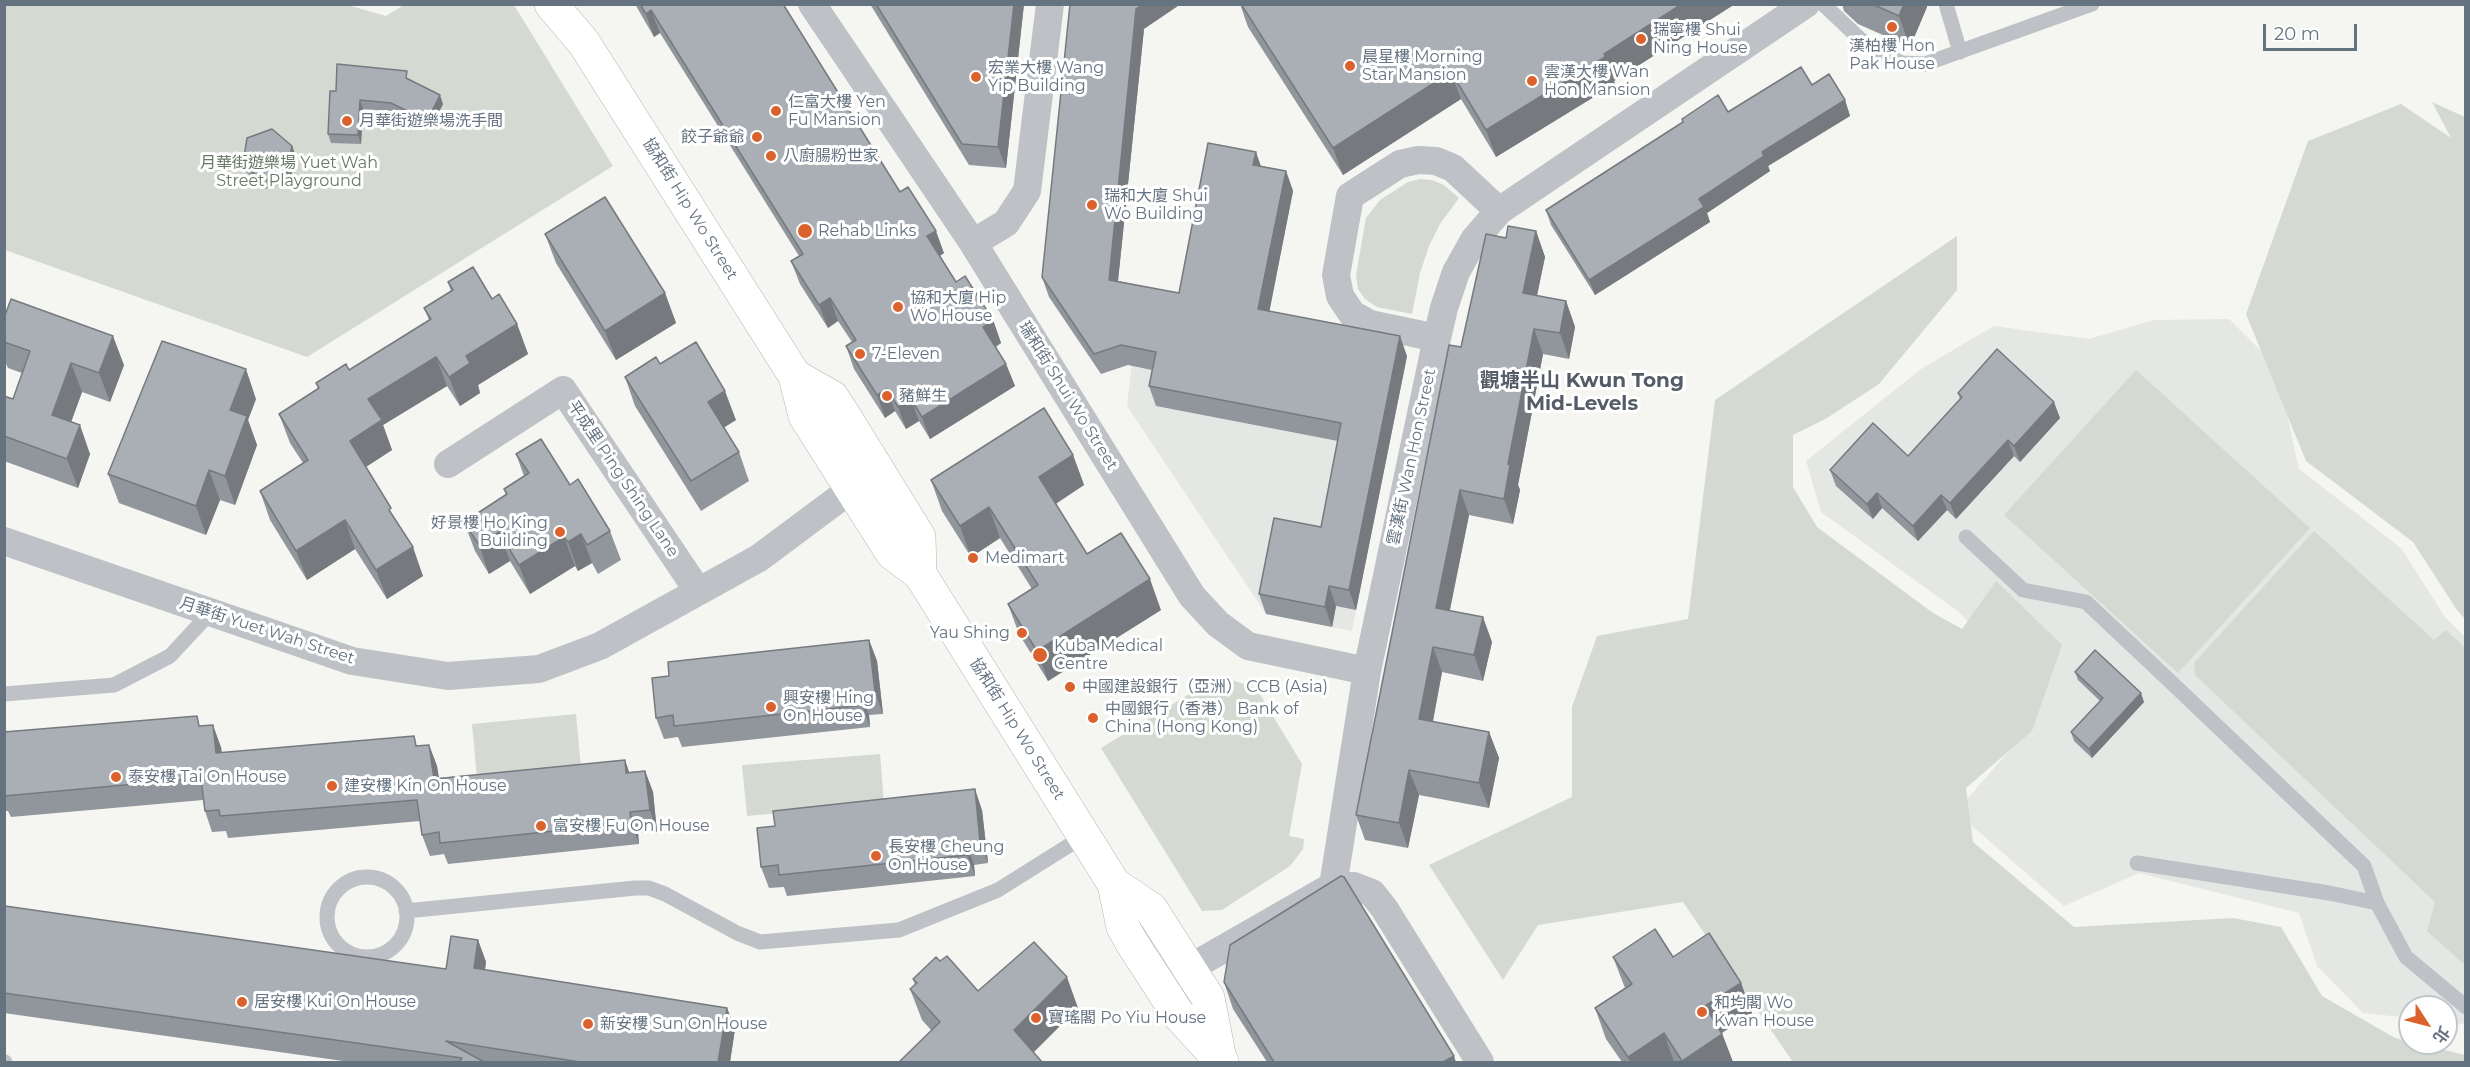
<!DOCTYPE html>
<html>
<head>
<meta charset="utf-8">
<style>
  body { margin:0 }
  #map { position:relative; width:2470px; height:1067px; overflow:hidden; background:#f5f5f1; font-family:Montserrat,"Noto Sans TC",sans-serif }
  canvas { display:block }
  .frame { position:absolute; inset:0; border:6px solid #657381; pointer-events:none }
  .north { position:absolute; left:2398px; top:995px; width:60px; height:60px; box-sizing:border-box; background:#fff; border:2px solid #c1c7cd; border-radius:50%; rotate:126deg; font-size:16px; font-weight:700; line-height:24px; text-align:center; color:#657381 }
  .north::after { content:''; display:block; margin:auto; width:21px; height:27px; background:#db622c; clip-path:polygon(50% 0,100% 100%,50% 72%,0 100%) }
  .scale { position:absolute; left:2263px; top:24px; width:94px; height:27px; box-sizing:border-box; border:3px solid #657381; border-top:0; padding-left:8px; font-size:18px; line-height:21px; white-space:nowrap; color:#657381; -webkit-text-stroke:4px #fff; paint-order:stroke }
</style>
</head>
<body>
<div id="map">
<canvas width="2470" height="1067"></canvas>
<div class="frame"></div>
<div class="north">北</div>
<div class="scale">20 m</div>
</div>
<script>
const g = document.querySelector('canvas').getContext('2d');
g.lineJoin = 'round';
function fill(path, color) { g.fillStyle = color; g.fill(path, 'evenodd'); }
const poly = rows => new Path2D(rows.map(r => 'M' + r).join(''));
function stroke(path, color, width, dash) { g.strokeStyle = color; g.lineWidth = width; g.lineCap = dash ? 'butt' : 'round'; g.setLineDash(dash || []); g.stroke(path); }
function write(font, color, halo, rows, align = 'center') {
  g.font = font + ' Montserrat,"Noto Sans TC",sans-serif'; g.lineWidth = 6; g.setLineDash([]); g.textBaseline = 'middle'; g.strokeStyle = halo; g.fillStyle = color; for (const [text, x, y, turn = 0] of rows) {
    g.save(); g.translate(x, y); g.rotate((+turn || 0) * Math.PI / 180); g.textAlign = isNaN(turn) ? turn : align; if (halo) g.strokeText(text, 0, 0); g.fillText(text, 0, 0); g.restore();
  }
}
const built = poly([
  [1139,304,1407,356,1352,631,1266,614,1127,406],
  [2229,319,2266,356,2283,395,2299,469,2401,548,2445,617,2465,637,2465,1024,2446,1022,2446,1007,2410,1007,2410,1018,2363,1013,2317,966,2299,913,2139,873,2064,906,1956,812,2022,736,1992,648,1959,612,1821,512,1806,461,1921,369,1994,326,2089,339,2154,320]
]);
const green = poly([
  [344,4,386,16,404,5,514,5,613,166,307,357,5,250,5,5],
  [2432,102,2465,117,2465,619,2457,610,2413,542,2306,461,2246,314,2308,141,2401,104,2451,138],
  [1420,179,1432,180,1444,185,1459,198,1440,224,1429,246,1420,273,1412,314,1377,307,1365,299,1358,289,1356,275,1366,218,1380,200,1408,182],
  [1957,236,1957,290,1879,384,1827,418,1793,435,1793,487,1817,527,1933,613,1962,629,1996,581,2062,645,2032,731,1966,788,1973,842,2074,927,2233,918,2281,927,2322,996,2395,1038,2465,1055,2465,1062,1793,1062,1683,902,1538,925,1503,980,1429,865,1572,797,1572,707,1597,636,1688,619,1715,400],
  [2136,370,2310,528,2178,673,2004,515],
  [2314,531,2434,640,2446,630,2465,648,2465,965,2427,931,2435,902,2195,675,2194,663],
  [1219,676,1256,688,1302,764,1289,836,1304,839,1303,849,1290,866,1222,910,1202,911,1101,748],
  [576,714,581,768,477,778,472,724],
  [880,754,884,803,747,816,742,765]
]);
const service = poly([
  [1823,4,1860,39,1883,54,1902,63,1925,64,2092,4],
  [1946,4,1960,52],
  [1966,537,2023,590,2086,602,2173,684,2364,866,2377,903,2406,957,2466,1007],
  [4,694,114,685,170,656,210,613],
  [2137,863,2329,893,2377,903],
  '327 917a40 40 0 1 1 80 0a40 40 0 1 1-80 0Z',
  [406,911,635,888,649,888,665,894,737,933,760,942,899,930,998,890,1084,836],
  [4,1062,5,1062]
]);
const minor = poly([
  [812,4,973,243,1192,596,1218,624,1248,646,1367,671],
  [973,243,1006,223,1027,191,1050,4],
  [1437,338,1370,324,1352,314,1340,296,1336,275,1350,196,1400,164,1418,160,1436,161,1453,168,1499,211],
  [448,464,563,390,698,591],
  [4,541,352,661,448,676,539,669,600,646,759,558,869,476],
  [1333,886,1354,886,1372,893,1384,908,1480,1062],
  [1169,980,1333,886,1367,671,1437,338,1444,308,1456,272,1474,240,1499,211,1806,4]
]);
const secondary = poly([
  [551,4,584,43,795,376,805,416,892,553,920,574,1114,884,1123,927,1132,943,1178,1014,1222,1062],
  [795,376,832,397,848,422,919,537,920,574],
  [1114,884,1151,909,1208,998,1220,1059]
]);
const wall = poly([
  [635,4,783,4,900,192,944,253,940,256,956,282,993,320,1001,343,996,347,1006,364,1015,386,930,439,919,421,906,429,895,411,885,418,854,369,846,346,852,342,838,321,828,328,800,284,791,261,799,256,660,33,654,37],
  [870,4,1024,4,1006,168,969,165],
  [1240,4,1735,4,1614,81,1615,84,1496,157,1461,99,1343,175,1248,27],
  [1842,4,1926,4,1927,7,1910,47,1858,24,1844,11],
  [1144,29,1118,281,1179,293,1261,166,1286,171,1293,191,1269,311,1407,356,1356,610,1336,606,1332,627,1266,614,1259,594,1321,527,1338,441,1156,406,1149,386,1152,370,1128,365,1101,374,1049,297,1042,277],
  [410,80,443,104,430,130,394,111,363,109,361,144,331,143,328,134,336,91],
  [1812,85,1845,100,1850,116,1768,166,1770,171,1707,213,1710,222,1595,295,1551,225,1546,210,1683,122,1682,119,1728,112],
  [292,146,295,154,290,181,265,189,246,172,243,163],
  [1536,231,1545,257,1537,296,1566,301,1575,327,1569,359,1543,354,1518,485,1520,490,1513,524,1469,515,1450,610,1492,642,1483,681,1442,672,1433,722,1489,732,1499,758,1489,808,1419,795,1408,848,1365,840,1356,815,1506,238],
  [545,234,665,293,676,323,616,360,556,263],
  [448,282,492,299,517,324,528,354,478,385,480,393,460,406,447,386,383,425,392,450,366,467,395,520,423,576,387,599,355,549,307,580,270,520,260,491,303,463,290,443,279,414,318,389,316,383,349,370,429,320,424,308,451,291],
  [4,318,124,365,110,402,82,392,71,422,90,454,78,488,4,461,4,396,13,399,22,373,8,368,4,360],
  [660,364,736,420,723,428,739,452,749,481,701,511,635,406,625,377],
  [1958,393,2060,418,2020,462,2014,456,1956,519,1947,510,1918,541,1882,508,1873,519,1836,486,1830,470,1908,456,1960,399],
  [256,399,248,420,257,445,235,505,220,500,206,535,119,503,108,474],
  [516,454,570,485,610,531,621,560,598,574,592,563,578,571,575,566,530,594,510,561,489,574,475,551,464,522,506,495,504,489,524,476],
  [1073,455,1084,485,1056,504,1087,554,1161,610,1048,681,1019,634,1008,604,1032,589,1000,538,971,557,942,511,931,480],
  [869,640,877,661,883,714,869,715,870,727,682,747,678,737,664,739,656,718,669,676],
  [2075,672,2144,702,2092,758,2074,741,2071,732,2100,701,2078,680],
  [201,726,221,747,222,753,429,745,437,766,439,778,625,760,629,772,645,771,653,792,657,832,638,833,639,844,448,864,444,854,430,856,422,835,420,821,228,838,226,831,212,832,205,811,203,800,11,817,8,811,4,811,4,732],
  [982,810,988,863,974,865,975,876,787,896,784,887,769,888,761,867,775,826],
  [4,909,446,969,478,940,486,962,485,970,727,1008,735,1029,730,1062,350,1062,4,1013],
  [1613,957,1741,983,1752,1013,1722,1033,1733,1062,1622,1062,1606,1039,1595,1008,1625,988],
  [940,961,978,991,1078,1008,1033,1052,931,1030,922,1020,910,989,915,985,913,979],
  [1224,982,1456,1062,1267,1062,1233,1009]
]);
const shadedWall = poly([
  [1014,4,1024,4,1006,168,998,147],
  [1143,4,1181,4,1144,29,1116,300,1109,280,1136,9],
  [1682,4,1735,4,1614,81,1615,84,1496,157,1486,130,1604,54],
  [1904,4,1926,4,1927,7,1910,47,1899,16],
  [651,10,660,33,654,37,646,14],
  [1451,72,1461,99,1343,175,1333,148],
  [440,95,443,104,430,130,427,121],
  [360,100,363,109,361,144,358,135],
  [1845,100,1850,116,1768,166,1770,171,1707,213,1710,222,1595,295,1589,280,1699,199,1762,152],
  [292,146,295,154,290,181,287,172],
  [1256,152,1263,172,1253,165],
  [1286,171,1293,191,1266,329,1258,309],
  [936,231,944,253,935,259,927,236],
  [1536,231,1545,257,1532,318,1523,293],
  [665,293,676,323,616,360,605,331],
  [830,298,838,321,828,328,819,305],
  [1566,301,1575,327,1569,359,1560,333],
  [993,320,1001,343,991,349,983,327],
  [517,324,528,354,478,385,480,393,460,406,449,377,466,356],
  [1534,329,1543,354,1518,485,1520,490,1513,524,1504,499,1508,464],
  [113,336,124,365,110,402,99,373],
  [1400,336,1407,356,1356,610,1349,590],
  [436,357,447,386,383,425,392,450,361,470,350,441,368,399],
  [71,363,82,392,63,444,52,415],
  [1006,364,1015,386,930,439,922,417],
  [246,369,256,399,248,420,257,445,235,505,225,476,230,410],
  [887,389,895,411,885,418,877,395],
  [725,391,736,420,718,431,708,402],
  [911,399,919,421,906,429,898,407],
  [2054,402,2060,418,2020,462,2014,446],
  [80,425,90,454,78,488,67,459],
  [2008,440,2014,456,1956,519,1950,503],
  [1073,455,1084,485,1050,507,1039,477],
  [209,470,220,500,206,535,196,506],
  [1460,490,1469,515,1445,633,1436,608],
  [1877,493,1882,508,1873,519,1867,504],
  [1941,495,1947,510,1918,541,1913,526],
  [989,507,1000,538,971,557,960,526],
  [345,520,355,549,307,580,296,551],
  [499,532,510,561,489,574,479,545],
  [581,534,592,563,578,571,568,542],
  [564,537,575,566,530,594,519,565],
  [413,547,423,576,387,599,376,570],
  [1150,579,1161,610,1048,681,1037,651],
  [1329,586,1336,606,1332,627,1325,607],
  [1483,617,1492,642,1483,681,1474,655],
  [869,640,877,661,883,714,875,692],
  [1433,647,1442,672,1428,745,1419,719],
  [2141,693,2144,702,2092,758,2089,749],
  [861,694,869,715,870,727,862,705],
  [213,725,221,747,223,774,216,753],
  [1489,732,1499,758,1489,808,1479,783],
  [429,745,437,766,442,800,434,779],
  [625,760,632,781,626,773],
  [1409,770,1419,795,1408,848,1399,823],
  [645,771,653,792,657,832,650,810],
  [975,789,982,810,988,863,980,842],
  [630,812,638,833,639,844,631,823],
  [966,843,974,865,975,876,967,855],
  [478,940,486,962,482,989,474,968],
  [1067,977,1078,1008,1025,1061,1014,1030],
  [1741,983,1752,1013,1716,1036,1705,1006],
  [727,1008,735,1029,730,1062,718,1062],
  [1664,1033,1674,1062,1630,1062,1628,1057],
  [1722,1034,1733,1062,1682,1062,1682,1061],
  [1454,1056,1456,1062,1443,1062]
]);
const building = poly([
  [640,4,783,4,900,192,908,187,936,231,927,236,956,282,965,276,993,320,983,327,1006,364,922,417,911,399,898,407,887,389,877,395,846,346,856,340,830,298,819,305,791,261,803,254,651,10,646,14,640,4],
  [876,4,1014,4,998,147,962,144,876,4],
  [1070,4,1143,4,1136,9,1109,280,1179,293,1208,143,1256,152,1253,165,1286,171,1258,309,1400,336,1349,590,1329,586,1325,607,1259,594,1274,518,1321,527,1341,423,1149,386,1156,352,1121,345,1094,354,1042,277,1070,4],
  [1241,4,1682,4,1604,54,1605,57,1486,130,1451,72,1333,148,1241,4],
  [1872,4,1904,4,1899,16,1872,4],
  [337,64,407,71,406,78,440,95,427,121,391,103,360,100,358,135,328,134,330,91,336,91,337,64],
  [1801,67,1812,85,1829,74,1845,100,1762,152,1764,156,1699,199,1704,207,1589,280,1546,210,1683,122,1682,119,1718,95,1728,112,1801,67],
  [272,129,292,146,287,172,262,181,243,163,247,138,272,129],
  [605,197,665,293,605,331,545,234,605,197],
  [1508,226,1536,231,1523,293,1566,301,1560,333,1534,329,1508,464,1510,465,1504,499,1460,490,1436,608,1483,617,1474,655,1433,647,1419,719,1489,732,1479,783,1409,770,1399,823,1356,815,1449,345,1461,347,1486,234,1506,238,1508,226],
  [473,267,492,299,499,294,517,324,466,356,470,363,449,377,436,357,368,399,382,420,350,441,391,508,389,510,413,547,376,570,345,520,296,551,260,491,308,460,279,414,319,388,316,383,346,364,349,370,431,319,424,308,453,290,448,282,473,267],
  [11,299,113,336,99,373,71,363,52,415,80,425,67,459,4,436,4,396,13,399,30,351,4,342,4,318,11,299],
  [162,341,246,369,230,410,247,416,225,476,209,470,196,506,108,474,162,341],
  [696,342,725,391,708,402,739,452,691,481,625,377,656,357,660,364,696,342],
  [1997,349,2054,402,2014,446,2008,440,1950,503,1941,495,1913,526,1877,493,1867,504,1830,470,1873,423,1908,456,1962,397,1958,393,1997,349],
  [1044,408,1073,455,1039,477,1087,554,1121,533,1150,579,1037,651,1008,604,1038,585,989,507,960,526,931,480,1044,408],
  [541,439,570,485,578,479,610,531,587,545,581,534,568,542,564,537,519,565,499,532,479,545,464,522,507,494,504,489,529,473,516,454,541,439],
  [869,640,875,692,861,694,862,705,674,726,673,715,656,718,652,678,669,676,668,662,869,640],
  [2095,650,2141,693,2089,749,2071,732,2103,698,2075,672,2095,650],
  [197,716,199,726,213,725,216,753,414,736,416,746,429,745,434,779,625,760,626,773,645,771,650,810,630,812,631,823,440,843,439,832,422,835,417,800,220,816,219,810,205,811,201,778,4,796,4,732,197,716],
  [975,789,980,842,966,843,967,855,779,875,778,865,761,867,757,828,775,826,773,811,975,789],
  [1341,876,1344,877,1454,1056,1443,1062,1274,1062,1224,982,1230,945,1341,876],
  [5,906,446,969,451,936,478,940,474,968,727,1008,718,1062,580,1062,446,1041,484,1062,459,1062,462,1058,4,993,5,906],
  [1655,929,1673,957,1709,933,1741,983,1705,1006,1722,1034,1682,1061,1664,1033,1628,1057,1595,1008,1632,984,1613,957,1655,929],
  [1034,942,1067,977,1014,1030,1042,1062,899,1062,940,1022,910,989,917,983,913,979,936,957,940,961,947,956,978,991,1034,942]
]);
const markers = [
  [1892,27,6,"#db622c"],
  [1641,39,6,"#db622c"],
  [1350,66,6,"#db622c"],
  [976,77,6,"#db622c"],
  [1532,81,6,"#db622c"],
  [776,111,6,"#db622c"],
  [347,121,6,"#db622c"],
  [757,137,6,"#db622c"],
  [771,156,6,"#db622c"],
  [1092,205,6,"#db622c"],
  [805,231,8,"#db622c"],
  [898,307,6,"#db622c"],
  [860,354,6,"#db622c"],
  [887,396,6,"#db622c"],
  [560,532,6,"#db622c"],
  [973,558,6,"#db622c"],
  [1022,633,6,"#db622c"],
  [1040,655,8,"#db622c"],
  [1070,687,6,"#db622c"],
  [771,707,6,"#db622c"],
  [1093,718,6,"#db622c"],
  [116,777,6,"#db622c"],
  [332,786,6,"#db622c"],
  [541,826,6,"#db622c"],
  [876,856,6,"#db622c"],
  [242,1002,6,"#db622c"],
  [1702,1012,6,"#db622c"],
  [1036,1018,6,"#db622c"],
  [588,1024,6,"#db622c"]
];
const poiNames = [
  ["瑞寧樓 Shui",1653,30],
  ["Ning House",1653,48],
  ["漢柏樓 Hon",1892,46,"center"],
  ["Pak House",1892,64,"center"],
  ["晨星樓 Morning",1362,57],
  ["Star Mansion",1362,75],
  ["宏業大樓 Wang",988,68],
  ["Yip Building",988,86],
  ["雲漢大樓 Wan",1544,72],
  ["Hon Mansion",1544,90],
  ["仁富大樓 Yen",788,102],
  ["Fu Mansion",788,120],
  ["月華街遊樂場洗手間",359,121],
  ["餃子爺爺",745,137,"right"],
  ["八廚腸粉世家",783,156],
  ["瑞和大廈 Shui",1104,196],
  ["Wo Building",1104,214],
  ["Rehab Links",818,231],
  ["協和大廈 Hip",910,298],
  ["Wo House",910,316],
  ["7-Eleven",872,354],
  ["豬鮮生",899,396],
  ["好景樓 Ho King",548,523,"right"],
  ["Building",548,541,"right"],
  ["Medimart",985,558],
  ["Yau Shing",1010,633,"right"],
  ["Kuba Medical",1054,646],
  ["Centre",1054,664],
  ["中國建設銀行（亞洲） CCB (Asia)",1082,687],
  ["興安樓 Hing",783,698],
  ["On House",783,716],
  ["中國銀行（香港） Bank of",1105,709],
  ["China (Hong Kong)",1105,727],
  ["泰安樓 Tai On House",128,777],
  ["建安樓 Kin On House",344,786],
  ["富安樓 Fu On House",553,826],
  ["長安樓 Cheung",888,847],
  ["On House",888,865],
  ["居安樓 Kui On House",254,1002],
  ["和均閣 Wo",1714,1003],
  ["Kwan House",1714,1021],
  ["寶瑤閣 Po Yiu House",1048,1018],
  ["新安樓 Sun On House",600,1024]
];
const parkNames = [
  ["月華街遊樂場 Yuet Wah",289,163],
  ["Street Playground",289,181]
];
const streetNames = [
  ["協和街 Hip Wo Street",690,209,58],
  ["瑞和街 Shui Wo Street",1068,396,58],
  ["雲漢街 Wan Hon Street",1412,457,-78],
  ["平成里 Ping Shing Lane",623,479,56],
  ["月華街 Yuet Wah Street",267,631,18],
  ["協和街 Hip Wo Street",1017,729,58]
];
const quarterNames = [
  ["觀塘半山 Kwun Tong",1582,381],
  ["Mid-Levels",1582,404]
];
fill(built, '#e5e7e5');
fill(green, '#d4dad1');
stroke(secondary, '#b0b5ba', 34);
stroke(service, '#bec1c5', 15);
stroke(minor, '#bec1c5', 28);
stroke(secondary, '#fff', 33);
fill(wall, '#91969c');
fill(shadedWall, '#767a7f');
fill(building, '#a9afb5');
stroke(building, '#767a7f', 1.5);
for (const [x, y, r, color] of markers) { const dot = new Path2D(); dot.arc(x, y, r, 0, 2 * Math.PI); g.fillStyle = color; g.fill(dot); stroke(dot, '#fff', 2); }
write('16px', '#657381', '#fff', poiNames, 'left');
write('16px', '#667964', '#fff', parkNames);
write('16px', '#657381', '#fff', streetNames);
write('bold 20px', '#535c67', '#fff', quarterNames);
</script>
</body>
</html>
